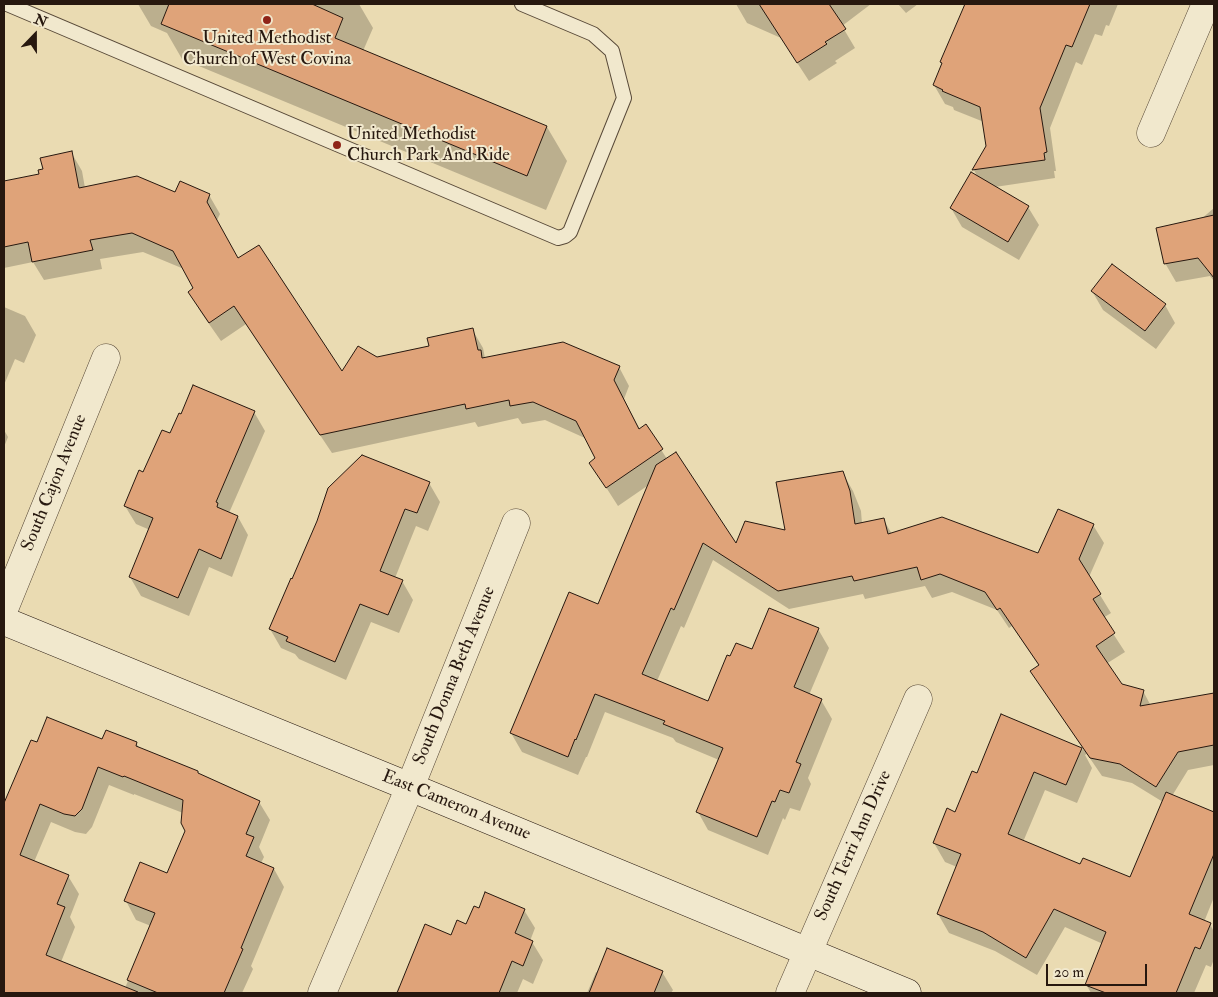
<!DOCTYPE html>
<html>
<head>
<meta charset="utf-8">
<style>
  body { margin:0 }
  #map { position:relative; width:1218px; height:997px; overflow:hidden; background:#eadbb2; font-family:"IM FELL Double Pica",serif }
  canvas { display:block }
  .frame { position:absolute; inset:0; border:5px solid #27180f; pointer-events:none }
  .north { position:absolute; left:10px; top:10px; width:50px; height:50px; -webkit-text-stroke:4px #f1e8cd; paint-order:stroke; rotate:22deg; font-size:14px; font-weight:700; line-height:20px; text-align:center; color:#27180f }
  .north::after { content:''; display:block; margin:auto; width:18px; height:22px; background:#27180f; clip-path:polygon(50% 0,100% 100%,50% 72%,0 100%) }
  .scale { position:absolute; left:1046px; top:964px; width:101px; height:22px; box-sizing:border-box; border:2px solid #27180f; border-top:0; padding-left:6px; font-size:15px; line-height:18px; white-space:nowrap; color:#27180f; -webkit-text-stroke:4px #f1e8cd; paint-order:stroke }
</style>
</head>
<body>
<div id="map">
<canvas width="1218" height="997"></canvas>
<div class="frame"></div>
<div class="north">N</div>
<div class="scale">20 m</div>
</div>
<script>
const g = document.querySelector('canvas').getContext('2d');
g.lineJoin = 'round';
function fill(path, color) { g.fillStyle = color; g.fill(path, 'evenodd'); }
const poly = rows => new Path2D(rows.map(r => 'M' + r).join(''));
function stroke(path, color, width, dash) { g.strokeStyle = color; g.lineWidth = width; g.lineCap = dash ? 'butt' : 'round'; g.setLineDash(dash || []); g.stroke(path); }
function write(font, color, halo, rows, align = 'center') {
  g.font = font + ' "IM FELL Double Pica",serif'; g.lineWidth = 4; g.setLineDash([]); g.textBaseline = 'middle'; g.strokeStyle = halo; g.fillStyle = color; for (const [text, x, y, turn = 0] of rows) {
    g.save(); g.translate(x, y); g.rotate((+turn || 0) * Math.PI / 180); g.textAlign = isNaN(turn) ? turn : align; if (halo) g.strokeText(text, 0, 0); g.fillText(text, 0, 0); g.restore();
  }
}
const shadow = poly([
  [138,4,359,4,373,28,363,51,547,127,567,161,546,210,182,59,167,33,151,26],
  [736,4,871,4,842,26,855,48,835,61,837,63,809,81,781,38,747,23],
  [898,4,918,4,906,13],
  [966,4,1118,4,1109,26,1106,25,1102,36,1095,34,1082,65,1076,62,1050,128,1056,171,1054,171,1055,178,995,187,1028,207,1039,225,1019,260,962,227,951,208,977,176,974,170,987,147,984,122,954,110,953,107,945,104,934,85,942,64,941,62],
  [71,152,82,171,85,188,175,194,209,195,220,214,216,222,238,260,342,374,376,359,431,347,472,329,483,348,485,358,619,367,629,386,624,399,640,430,646,426,667,459,736,546,787,532,842,472,853,491,861,511,862,524,883,519,892,534,1039,555,1093,525,1104,543,1089,577,1111,613,1103,618,1125,652,1106,664,1121,685,1143,691,1151,706,1214,694,1214,765,1188,770,1172,796,1214,813,1214,897,1204,922,1210,924,1214,932,1214,959,1211,967,1206,965,1194,993,1091,993,1086,984,1103,944,1065,927,1037,975,995,951,949,933,938,914,957,867,945,862,934,843,956,813,978,774,1002,716,1084,750,1043,689,1039,666,1012,626,1009,628,997,610,952,592,932,598,925,586,865,599,863,594,789,609,713,560,684,628,681,626,657,681,709,702,752,651,818,629,829,648,809,695,821,700,832,719,808,778,811,784,800,811,790,808,785,820,783,818,768,855,708,830,698,812,719,760,676,742,673,738,605,712,587,757,586,757,578,775,522,752,511,733,598,606,650,484,618,506,602,481,597,459,587,439,545,420,522,424,518,418,478,427,475,422,332,453,246,324,221,341,200,311,190,292,195,289,184,269,143,252,100,259,102,269,44,280,33,262,4,268,4,183,40,175,44,170],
  [1087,754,1102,776,1132,783,1163,802,1131,879,1081,866,1023,842,1045,790,1077,803,1092,768,1085,755],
  [1214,208,1214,281,1210,276,1176,282,1165,263,1200,220],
  [1092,291,1165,305,1175,323,1156,349,1103,310],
  [4,307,25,316,36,335,24,363,15,359,4,385],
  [254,412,265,431,229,513,238,517,248,535,232,577,209,567,189,616,141,596,130,577,150,530,136,524,125,506,144,474,171,435],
  [4,430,8,437,4,447],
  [429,483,440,502,428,531,416,526,395,578,402,581,413,600,399,633,371,622,346,680,299,659,295,654,281,648,270,629],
  [31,741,38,744,103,741,136,743,140,749,259,802,270,820,259,847,264,857,261,863,274,869,284,887,251,966,253,969,242,993,4,993,4,807],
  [109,785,134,795,134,794,183,813,186,831,168,874,126,901,136,920,151,926,125,988,61,962,75,927,70,917,79,894,68,876,34,862,51,822,75,832,86,834,92,827],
  [524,910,535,928,530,941,532,942,543,960,533,984,523,979,517,993,476,993,455,985,452,993,396,993,399,986,401,987,452,937,467,926],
  [596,972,598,973,662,972,673,990,671,993,587,993]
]);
const building = poly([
  [169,4,312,4,343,18,335,38,547,126,527,176,161,24,169,4],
  [759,4,829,4,846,29,825,42,827,44,797,63,759,4],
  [965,4,1090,4,1072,47,1066,45,1040,108,1047,152,1044,153,1045,160,972,170,986,146,980,107,942,91,943,90,933,85,942,63,940,62,965,4],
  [72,151,79,188,137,176,175,192,180,181,210,194,207,202,238,258,259,245,342,371,358,346,377,357,429,346,427,338,473,328,478,350,481,350,482,358,563,342,620,366,614,380,639,429,646,424,663,449,606,488,589,463,595,458,576,421,533,402,510,406,509,400,466,409,465,404,320,435,234,306,209,323,188,292,193,288,173,251,132,233,90,240,93,250,32,262,28,242,4,247,4,181,39,174,38,170,43,169,40,158,72,151],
  [971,172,1029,206,1008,242,950,208,971,172],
  [1214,215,1214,278,1198,258,1164,264,1156,228,1214,215],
  [1112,264,1166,304,1145,331,1091,291,1112,264],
  [193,385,255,411,216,502,218,503,217,507,238,516,221,559,199,549,178,598,129,577,153,518,124,506,139,470,143,472,162,430,170,433,179,413,181,414,193,385],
  [676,452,736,543,745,521,785,530,776,482,843,471,850,491,855,524,884,518,888,534,942,517,1038,553,1058,509,1094,524,1079,559,1101,594,1093,599,1115,633,1096,646,1122,684,1144,690,1140,706,1214,693,1214,745,1178,752,1156,787,1120,764,1090,758,1030,671,1039,665,1000,608,997,610,985,592,940,574,921,580,917,567,854,581,852,576,778,591,703,543,674,610,671,608,642,674,708,701,727,655,730,656,736,643,752,649,769,608,819,628,794,687,822,699,796,762,801,764,789,793,780,790,775,802,772,801,757,837,696,812,723,748,663,724,665,721,595,694,576,740,575,739,568,757,510,733,569,592,598,604,656,465,676,452],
  [362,455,430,482,417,513,405,509,380,571,403,580,388,615,360,604,335,662,286,641,288,637,269,629,291,578,292,579,317,521,328,488,362,455],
  [1001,714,1082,748,1066,785,1034,772,1008,834,1080,864,1083,858,1130,877,1166,792,1214,812,1214,854,1189,914,1211,923,1200,949,1195,947,1176,993,1106,993,1085,985,1106,932,1054,909,1026,958,983,932,937,914,961,854,933,843,947,808,955,812,972,771,977,773,1001,714],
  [47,717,102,739,106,730,137,742,136,746,198,771,198,773,260,801,246,834,254,837,246,856,274,868,241,948,243,949,224,993,158,993,127,980,155,913,124,901,140,862,167,873,185,831,181,823,183,800,124,776,123,777,98,767,82,809,75,816,64,814,40,804,20,855,69,875,57,904,65,907,46,955,138,992,137,993,4,993,4,803,31,740,37,742,47,717],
  [485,892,525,909,515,933,533,941,523,966,512,961,499,993,397,993,425,924,451,935,457,920,466,924,474,906,479,908,485,892],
  [607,948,663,971,654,993,589,993,607,948]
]);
const service = poly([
  [7,4,558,238,565,236,570,232,624,98,612,51,593,34,522,4]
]);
const minor = poly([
  [1151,133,1206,4],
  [4,609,106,358],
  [322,993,410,787,516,523],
  [790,993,918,699]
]);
const secondary = poly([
  [4,621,410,787,907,993]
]);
const markers = [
  [267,20,5,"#8f2418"],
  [337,145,5,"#8f2418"]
];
const poiNames = [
  ["United Methodist",267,39],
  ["Church of West Covina",267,60],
  ["United Methodist",347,135,"left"],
  ["Church Park And Ride",347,156,"left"]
];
const streetNames = [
  ["South Cajon Avenue",55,483,-68],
  ["South Donna Beth Avenue",455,676,-68],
  ["East Cameron Avenue",456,806,22],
  ["South Terri Ann Drive",854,846,-66]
];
fill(shadow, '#0003');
fill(building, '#dfa379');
stroke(building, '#27180f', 1);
stroke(service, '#584938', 16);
stroke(minor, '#584938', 29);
stroke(secondary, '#27180f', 29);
stroke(service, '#f1e8cd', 14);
stroke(minor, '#f1e8cd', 28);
stroke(secondary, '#f1e8cd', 28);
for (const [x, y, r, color] of markers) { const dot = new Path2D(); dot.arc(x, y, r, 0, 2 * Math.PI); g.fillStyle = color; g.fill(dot); stroke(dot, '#f1e8cd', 2); }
write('18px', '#27180f', '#f1e8cd', poiNames);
write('18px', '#27180f', '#f1e8cd', streetNames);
</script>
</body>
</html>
